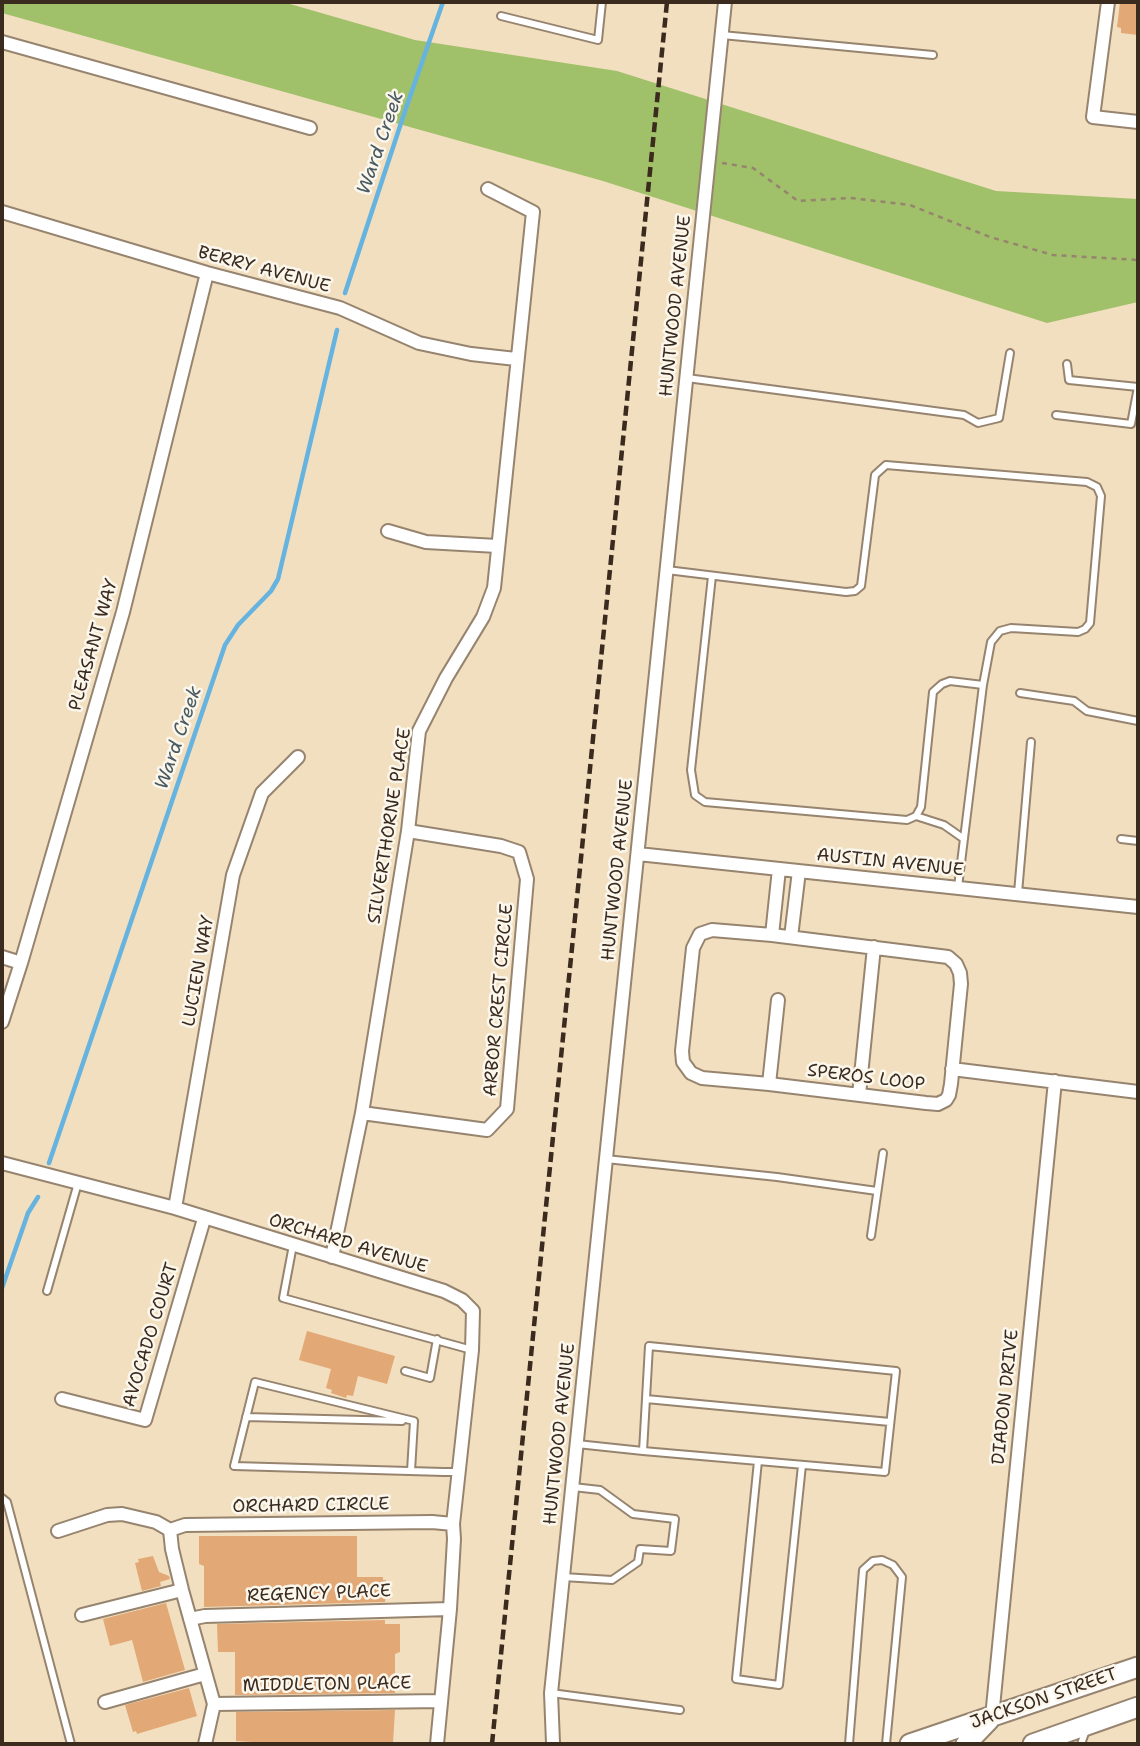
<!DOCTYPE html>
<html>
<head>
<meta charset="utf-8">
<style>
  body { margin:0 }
  #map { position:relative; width:1140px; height:1746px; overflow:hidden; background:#f2dfc0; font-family:"Shantell Sans",sans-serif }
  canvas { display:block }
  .frame { position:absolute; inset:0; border:4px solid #3b2a1e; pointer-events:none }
</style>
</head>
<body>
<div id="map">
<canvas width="1140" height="1746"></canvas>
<div class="frame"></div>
</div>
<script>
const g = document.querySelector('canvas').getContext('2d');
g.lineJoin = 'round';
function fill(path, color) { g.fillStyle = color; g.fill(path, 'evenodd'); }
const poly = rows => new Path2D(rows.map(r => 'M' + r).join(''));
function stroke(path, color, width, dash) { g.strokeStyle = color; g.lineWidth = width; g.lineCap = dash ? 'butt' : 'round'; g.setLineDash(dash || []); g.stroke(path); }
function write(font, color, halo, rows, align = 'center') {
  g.font = font + ' "Shantell Sans",sans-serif'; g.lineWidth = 5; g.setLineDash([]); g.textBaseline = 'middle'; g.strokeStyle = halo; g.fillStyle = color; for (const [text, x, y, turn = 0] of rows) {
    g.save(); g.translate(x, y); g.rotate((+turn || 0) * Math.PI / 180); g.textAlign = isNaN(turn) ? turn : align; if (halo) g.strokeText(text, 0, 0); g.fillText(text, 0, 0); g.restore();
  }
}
const green = poly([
  [2,2,283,2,415,40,617,71,996,191,1138,199,1138,302,1047,323,603,181,2,13]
]);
const stream = poly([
  [345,293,406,108,443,2],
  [49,1163,225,645,238,625,271,591,278,579,337,330],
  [2,1288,28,1213,38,1197]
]);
const building = poly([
  [1120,2,1138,2,1138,35,1121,33,1121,28,1117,27],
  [307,1331,395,1356,387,1384,358,1376,353,1396,347,1395,346,1398,331,1393,332,1390,326,1388,331,1369,299,1360],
  [199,1536,357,1536,357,1577,383,1577,383,1580,386,1580,385,1602,204,1607,204,1566,199,1564],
  [153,1556,159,1572,169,1576,170,1579,160,1582,161,1586,142,1591,135,1563,139,1562,138,1559],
  [166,1603,185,1670,143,1682,132,1640,110,1646,103,1619],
  [385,1620,385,1624,400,1624,400,1652,395,1654,395,1693,235,1695,235,1652,218,1652,217,1624],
  [189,1688,197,1716,137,1734,136,1731,133,1732,125,1705],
  [395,1710,393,1743,284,1744,236,1741,236,1712]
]);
const path = poly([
  [722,163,753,168,798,201,851,198,910,205,990,237,1053,255,1138,260]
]);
const lane = poly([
  [501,16,598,40,602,2],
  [722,35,933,55],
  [1067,364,1069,380,1138,387],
  [687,378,964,415,978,423,999,418,1010,353],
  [1056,415,1131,424,1138,387],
  [667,570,846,592,855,591,861,586,875,475,886,465,1087,482,1097,487,1101,496,1090,623,1085,629,1078,632,1011,628,1000,631,991,642,983,685,958,887],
  [712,576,691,770,695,795,705,802,907,820,916,816,921,807,933,692,942,684,950,681,983,685],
  [1020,693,1074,701,1087,711,1138,721],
  [916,816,944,825,964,839],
  [1121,839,1138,841],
  [1018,893,1031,742],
  [606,1159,777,1177,877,1191],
  [871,1236,883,1153],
  [293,1245,283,1298,472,1350],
  [47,1291,78,1183],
  [405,1371,430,1378,437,1339],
  [646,1399,890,1422],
  [246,1417,402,1421],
  [577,1444,643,1451,885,1472,896,1371,649,1346,643,1451],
  [758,1461,736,1679,779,1685,802,1465],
  [411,1471,414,1421,255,1382,234,1466,444,1472,459,1472],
  [2,1498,7,1502,71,1744],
  [563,1577,612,1580,638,1562,640,1549,671,1551,675,1519,633,1514,600,1490,573,1487],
  [551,1693,680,1710],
  [849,1744,863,1570,873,1561,882,1560,893,1565,902,1577,886,1744],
  [1081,1744,1086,1730]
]);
const street = poly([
  [1108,2,1093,117,1138,122],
  [2,42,310,128],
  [2,212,207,273,340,308,419,343,471,354,516,359],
  [388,531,426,542,497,546],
  [638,854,1138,907],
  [712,930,772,935,948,957,956,964,960,973,961,984,951,1084,949,1095,946,1100,938,1104,926,1103,769,1084,702,1078,691,1073,683,1062,682,1051,693,948,700,934,712,930],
  [772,935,779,869],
  [791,937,799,871],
  [2,957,21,963],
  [2,1022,21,963,123,612,207,273],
  [952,1069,1138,1092],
  [769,1084,778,1000],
  [859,1095,874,947],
  [362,1113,487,1130,507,1109,527,879,519,852,501,846,408,831],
  [2,1163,175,1208,444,1291,462,1300,473,1311,472,1350,453,1524,454,1539,450,1609,437,1744],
  [175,1208,233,875,262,793,298,757],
  [332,1257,362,1113,408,831,419,731,446,678,483,617,494,588,533,212,488,189],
  [62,1399,145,1420,204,1219],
  [58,1531,107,1515,122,1514,156,1522,170,1530],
  [82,1615,182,1590],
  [190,1619,205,1616,450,1609],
  [105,1702,205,1674],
  [214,1704,441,1701],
  [992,1717,1055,1081],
  [553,1743,551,1693,725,2],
  [205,1744,214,1704,182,1590,172,1549,170,1530,185,1525,432,1522,453,1524]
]);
const primary = poly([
  [910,1744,1138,1667],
  [966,1744,989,1720],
  [1033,1744,1138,1707]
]);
const rail = poly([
  [492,1744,667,2]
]);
const streetNames = [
  ["BERRY AVENUE",264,270,15],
  ["HUNTWOOD AVENUE",676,306,-84],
  ["PLEASANT WAY",94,645,-74],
  ["SILVERTHORNE PLACE",390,826,-81],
  ["AUSTIN AVENUE",890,863,6],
  ["HUNTWOOD AVENUE",618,870,-84],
  ["LUCIEN WAY",199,971,-80],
  ["ARBOR CREST CIRCLE",499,1000,-85],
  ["SPEROS LOOP",866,1078,7],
  ["ORCHARD AVENUE",348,1244,17],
  ["AVOCADO COURT",151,1335,-73],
  ["DIADON DRIVE",1006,1397,-84],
  ["HUNTWOOD AVENUE",560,1434,-84],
  ["ORCHARD CIRCLE",311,1506,-1],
  ["REGENCY PLACE",319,1594,-2],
  ["MIDDLETON PLACE",327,1685,-1],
  ["JACKSON STREET",1044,1699,-19]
];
const waterNames = [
  ["Ward Creek",381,143,-71],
  ["Ward Creek",179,738,-71]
];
fill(green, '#a0c069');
stroke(stream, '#66b3e0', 4.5);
fill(building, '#e2a876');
stroke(lane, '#96846f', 10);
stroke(street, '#96846f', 16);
stroke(primary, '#96846f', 23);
stroke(path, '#96846f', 2.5, [5, 5]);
stroke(lane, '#fff', 6);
stroke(street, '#fff', 12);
stroke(primary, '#fff', 19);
stroke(rail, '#3b2a1e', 4.5, [10, 5]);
write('18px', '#3b2a1e', '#fbf7ec', streetNames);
write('italic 19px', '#4a5a62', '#fbf7ec', waterNames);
</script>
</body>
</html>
